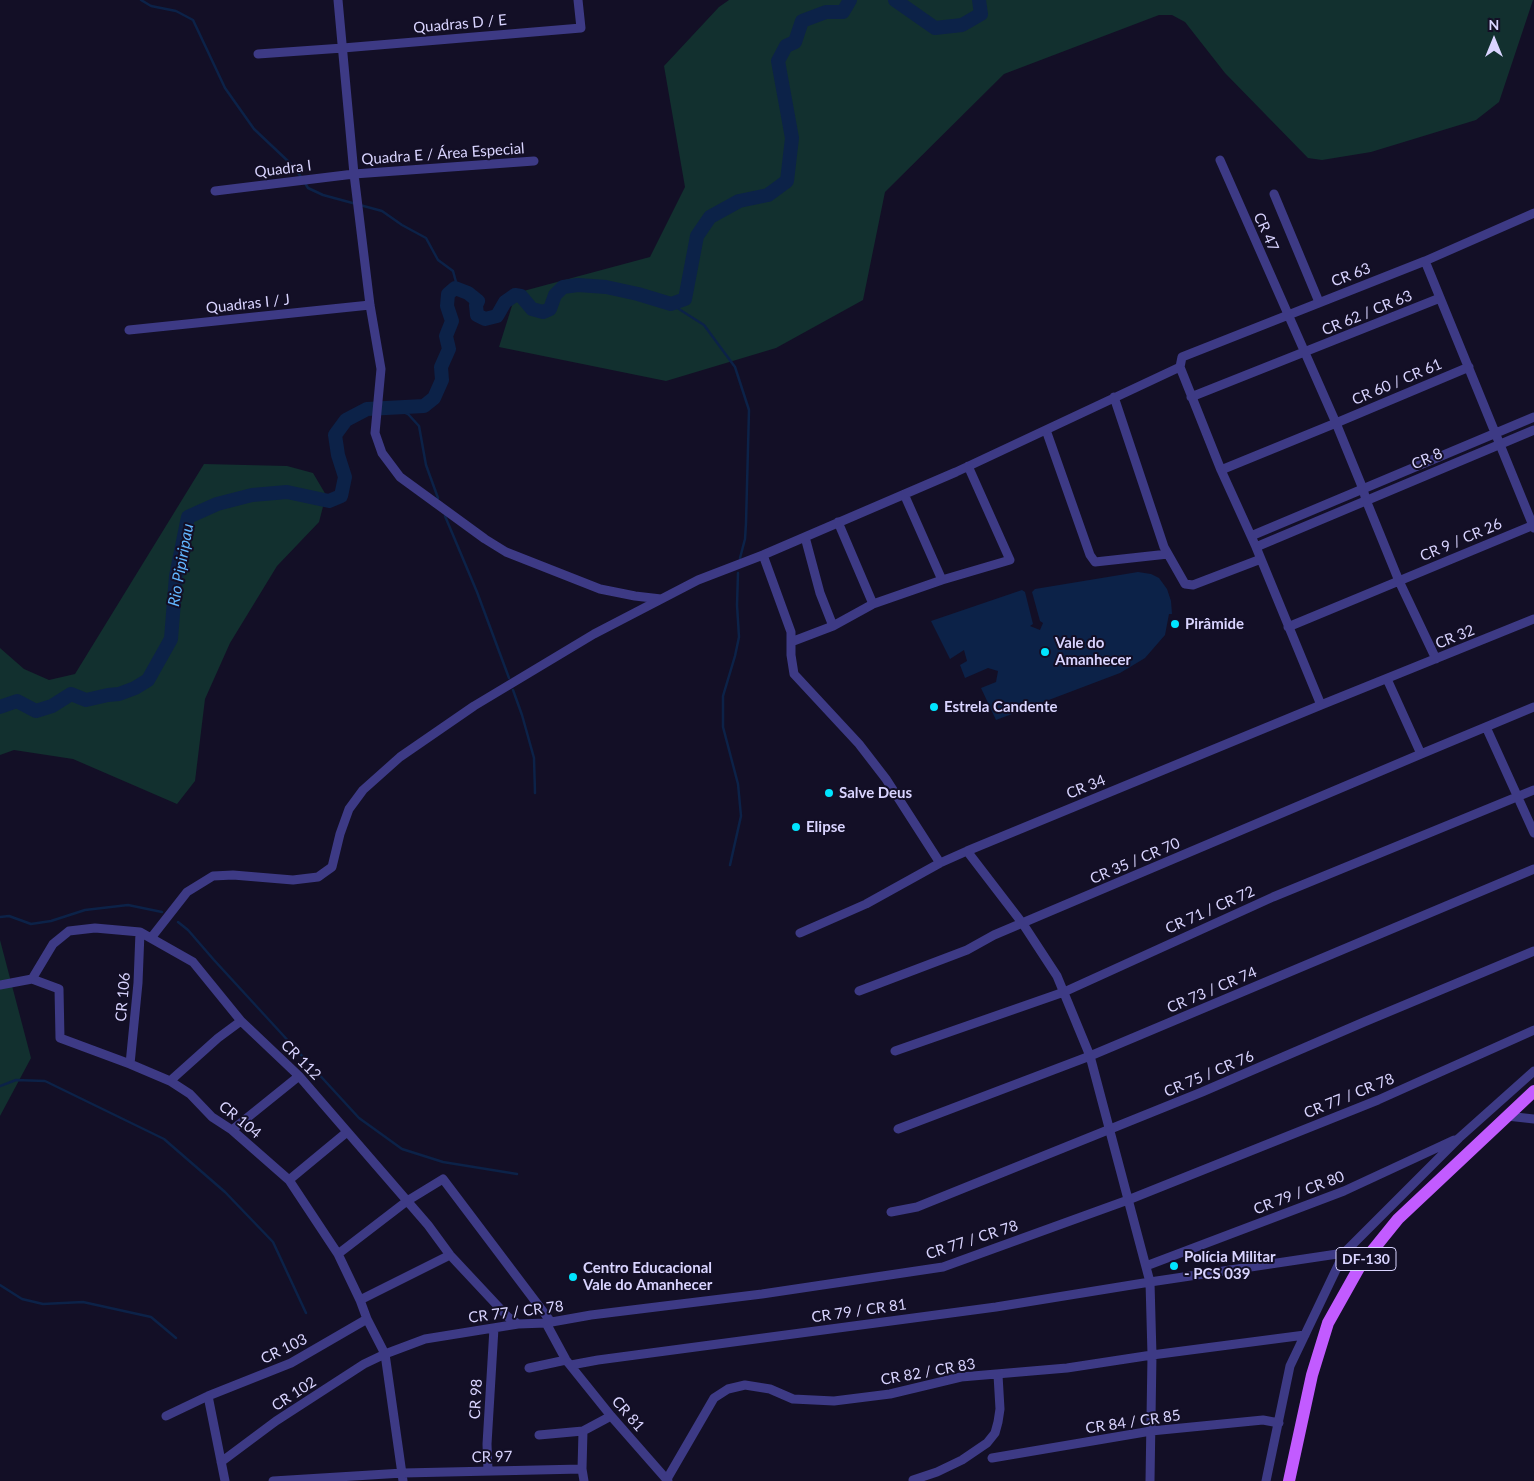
<!DOCTYPE html>
<html>
<head>
<meta charset="utf-8">
<style>
  body { margin:0 }
  #map { position:relative; width:1534px; height:1481px; overflow:hidden; background:#130f26; font-family:Lato,sans-serif }
  canvas { display:block }
  .north { position:absolute; left:1469px; top:15px; width:50px; height:50px; -webkit-text-stroke:4px #130f26; paint-order:stroke; rotate:0deg; font-size:14px; font-weight:700; line-height:20px; text-align:center; color:#d9d4ff }
  .north::after { content:''; display:block; margin:auto; width:18px; height:22px; background:#d9d4ff; clip-path:polygon(50% 0,100% 100%,50% 72%,0 100%) }
</style>
</head>
<body>
<div id="map">
<canvas width="1534" height="1481"></canvas>
<div class="north">N</div>
</div>
<script>
const g = document.querySelector('canvas').getContext('2d');
g.lineJoin = 'round';
function fill(path, color) { g.fillStyle = color; g.fill(path, 'evenodd'); }
const poly = rows => new Path2D(rows.map(r => 'M' + r).join(''));
function stroke(path, color, width, dash) { g.strokeStyle = color; g.lineWidth = width; g.lineCap = dash ? 'butt' : 'round'; g.setLineDash(dash || []); g.stroke(path); }
function write(font, color, halo, rows, align = 'center') {
  g.font = font + ' Lato,sans-serif'; g.lineWidth = 4; g.setLineDash([]); g.textBaseline = 'middle'; g.strokeStyle = halo; g.fillStyle = color; for (const [text, x, y, turn = 0] of rows) {
    g.save(); g.translate(x, y); g.rotate((+turn || 0) * Math.PI / 180); g.textAlign = isNaN(turn) ? turn : align; if (halo) g.strokeText(text, 0, 0); g.fillText(text, 0, 0); g.restore();
  }
}
const green = poly([
  [729,0,1533,0,1499,102,1476,120,1371,152,1322,160,1308,158,1225,73,1185,22,1172,15,1159,15,1004,74,885,192,863,300,776,348,666,381,499,347,516,293,650,257,685,187,664,66,719,7],
  [204,464,287,466,313,473,326,495,319,522,277,566,230,643,205,699,195,781,177,804,73,759,14,750,0,755,0,648,24,669,49,680,75,674],
  [0,940,31,1058,0,1116]
]);
const water = poly([
  [1138,572,1151,574,1159,578,1167,589,1171,601,1172,614,1169,614,1165,635,1145,658,1120,673,996,720,981,688,996,682,998,671,988,668,965,678,960,665,967,661,964,650,950,659,931,621,1022,590,1025,592,1033,624,1030,626,1040,630,1043,623,1040,621,1032,592,1035,589]
]);
const stream = poly([
  [141,0,151,6,176,11,193,20,225,88,254,129,290,163,302,178],
  [305,183,308,188,323,195,382,211,402,225,426,238,438,260,453,271,456,282,455,288],
  [671,304,704,325,735,367,749,410,746,523,745,539,740,558],
  [393,407,408,414,419,426,426,465,438,498],
  [445,516,477,592,509,678],
  [513,690,522,715,534,758,535,793],
  [730,865,741,816,738,784,723,727,723,696,735,656,739,637,737,605,738,573],
  [0,917,9,916,31,924,51,921,85,910,128,905,162,912],
  [178,922,188,930,214,960,359,1118,402,1149,443,1162,517,1174],
  [0,1086,16,1080,45,1081,164,1139,225,1192,273,1242,306,1313],
  [0,1285,22,1299,43,1304,83,1302,151,1317,176,1338]
]);
const river = poly([
  [895,0,935,28,962,25,981,14,979,0],
  [0,707,17,701,36,711,52,706,71,694,86,700,108,695,119,694,135,688,148,680,171,639,176,576,188,517,217,504,252,495,287,492,329,501,341,496,345,477,338,455,335,435,346,420,367,409,424,406,434,398,442,380,441,367,449,349,446,336,452,321,447,306,448,294,455,288,468,293,478,301,476,305,477,315,485,319,497,316,505,302,515,295,521,296,532,309,543,312,550,309,555,295,563,287,578,285,606,287,638,294,671,304,685,299,697,236,710,217,739,201,768,195,787,181,792,138,778,61,786,46,795,42,802,21,826,12,843,12,850,0]
]);
const minor = poly([
  [338,0,354,174,370,305,381,369,375,433,382,453,400,477,485,539,506,552,600,589,635,596,661,599],
  [258,54,343,48,581,28,578,0],
  [1220,160,1336,423,1363,489,1366,500,1399,581,1436,659],
  [215,191,354,174,534,161],
  [1274,194,1319,302],
  [1425,261,1534,528],
  [129,330,370,305],
  [1180,367,1182,357,1425,261,1534,213],
  [1180,367,1221,470,1256,547,1321,705],
  [1114,397,1164,547,1185,584,1193,585,1261,559],
  [1191,397,1440,298],
  [1046,430,1090,555,1095,562,1168,554],
  [1221,470,1336,423,1469,367],
  [904,494,942,580],
  [838,522,873,604],
  [1251,536,1534,417],
  [805,537,820,593,833,626],
  [1256,547,1534,430],
  [763,555,791,632,791,655,794,674,859,744,886,779,940,863],
  [1288,627,1534,525],
  [791,642,833,626,873,604,942,580,1010,560,968,466],
  [1387,679,1421,754],
  [1486,727,1534,833],
  [967,851,1023,924,1057,976,1090,1056,1150,1282,1152,1355,1150,1481],
  [800,933,866,904,940,863,967,851,1321,705,1534,619],
  [151,938,187,892,213,876,233,875,293,880,318,877,332,867,340,834,349,809,363,790,400,757,474,706,594,634,698,580,763,555,956,472,1180,367],
  [32,979,53,944,69,931,95,928,140,932,193,962,241,1021,299,1076,428,1225,450,1255,508,1317,518,1324],
  [32,979,59,989,60,1038,130,1064,170,1081,190,1094,212,1117,232,1130,289,1180,338,1254,360,1300,367,1319,385,1354,403,1481],
  [0,985,32,979],
  [859,991,967,950,994,935,1421,754,1534,707],
  [895,1051,1064,992,1273,897,1534,790],
  [130,1064,138,983,140,932],
  [170,1081,218,1038,241,1021],
  [1507,1116,1534,1119],
  [898,1129,1090,1056,1534,869],
  [232,1130,299,1076],
  [289,1180,347,1132],
  [891,1212,917,1207,1202,1092,1364,1022,1534,951],
  [338,1254,407,1201,443,1179,551,1322],
  [1146,1266,1344,1191,1454,1140],
  [360,1300,450,1255],
  [546,1323,566,1360,611,1416,668,1481],
  [571,1365,598,1360,996,1307,1150,1282,1344,1253],
  [529,1368,566,1360],
  [208,1396,225,1481],
  [166,1416,208,1396,291,1363,367,1319],
  [583,1431,582,1469,584,1481],
  [539,1435,583,1431,611,1416],
  [992,1458,1151,1431,1263,1420,1279,1423],
  [221,1462,276,1421,364,1364,385,1354,425,1339,518,1324,546,1323,591,1315,762,1294,943,1267,1128,1200,1378,1100,1534,1030],
  [488,1471,487,1444,494,1328],
  [667,1479,714,1398,728,1389,745,1385,770,1389,793,1399,834,1401,890,1394,961,1377,1067,1368,1152,1355,1305,1335],
  [913,1480,937,1472,962,1460,987,1443,995,1433,998,1422,1000,1409,998,1375],
  [273,1481,403,1473,582,1469],
  [1266,1481,1290,1366,1344,1253,1459,1138,1534,1071]
]);
const primary = poly([
  [1289,1481,1312,1375,1328,1323,1360,1266,1398,1219,1534,1091]
]);
const markers = [
  [1175,624,5,"#00e5ff"],
  [1045,652,5,"#00e5ff"],
  [934,707,5,"#00e5ff"],
  [829,793,5,"#00e5ff"],
  [796,827,5,"#00e5ff"],
  [1174,1266,5,"#00e5ff"],
  [573,1277,5,"#00e5ff"]
];
const shields = [
  [1366,1259,60]
];
const shieldNames = [
  ["DF-130",1366,1259]
];
const streetNames = [
  ["Quadras D / E",460,24,-5],
  ["Quadra E / Área Especial",443,154,-4],
  ["Quadra I",283,169,-7],
  ["CR 47",1266,232,66],
  ["CR 63",1351,275,-21],
  ["Quadras I / J",248,304,-6],
  ["CR 62 / CR 63",1367,313,-22],
  ["CR 60 / CR 61",1397,382,-23],
  ["CR 8",1427,459,-23],
  ["CR 9 / CR 26",1461,540,-23],
  ["CR 32",1455,637,-22],
  ["CR 34",1086,787,-22],
  ["CR 35 / CR 70",1135,861,-23],
  ["CR 71 / CR 72",1210,910,-24],
  ["CR 73 / CR 74",1212,990,-23],
  ["CR 106",123,997,-85],
  ["CR 112",301,1060,45],
  ["CR 75 / CR 76",1209,1074,-23],
  ["CR 77 / CR 78",1349,1096,-22],
  ["CR 104",240,1120,39],
  ["CR 79 / CR 80",1299,1193,-21],
  ["CR 77 / CR 78",972,1240,-18],
  ["CR 79 / CR 81",859,1311,-8],
  ["CR 77 / CR 78",516,1312,-7],
  ["CR 103",284,1349,-26],
  ["CR 82 / CR 83",928,1372,-10],
  ["CR 102",294,1394,-33],
  ["CR 98",476,1399,-87],
  ["CR 81",628,1414,49],
  ["CR 84 / CR 85",1133,1422,-8],
  ["CR 97",492,1457,-1]
];
const poiNames = [
  ["Pirâmide",1185,624],
  ["Vale do",1055,643],
  ["Amanhecer",1055,660],
  ["Estrela Candente",944,707],
  ["Salve Deus",839,793],
  ["Elipse",806,827],
  ["Polícia Militar",1184,1257],
  ["- PCS 039",1184,1274],
  ["Centro Educacional",583,1268],
  ["Vale do Amanhecer",583,1285]
];
const waterNames = [
  ["Rio Pipiripau",181,565,-80]
];
fill(green, '#12302f');
fill(water, '#0c2248');
stroke(stream, '#0c2248', 2.5);
stroke(river, '#0c2248', 14);
stroke(minor, '#3d3a85', 9);
stroke(primary, '#c25bff', 12);
for (const [x, y, r, color] of markers) { const dot = new Path2D(); dot.arc(x, y, r, 0, 2 * Math.PI); g.fillStyle = color; g.fill(dot); stroke(dot, '#130f26', 2); }
for (const [x, y, w] of shields) { const box = new Path2D(); box.roundRect(x - w / 2, y - 11.5, w, 23, 4); g.fillStyle = '#130f26'; g.fill(box); stroke(box, '#d9d4ff', 1); }
write('bold 14px', '#d9d4ff', null, shieldNames);
write('15px', '#d9d4ff', '#130f26', streetNames);
write('bold 15px', '#d9d4ff', '#130f26', poiNames, 'left');
write('italic 16px', '#62b6ff', '#130f26', waterNames);
</script>
</body>
</html>
